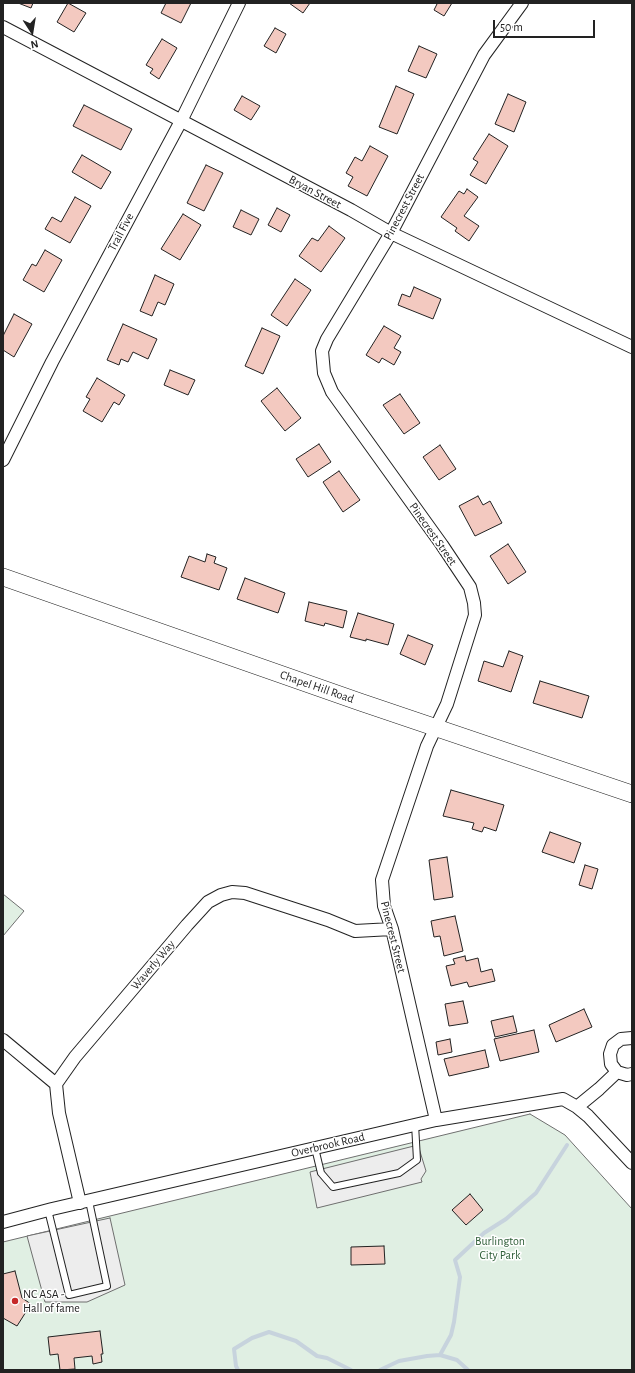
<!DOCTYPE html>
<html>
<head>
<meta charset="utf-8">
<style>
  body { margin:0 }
  #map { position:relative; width:635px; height:1373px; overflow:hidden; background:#fff; font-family:"Alegreya Sans",sans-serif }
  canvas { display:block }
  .frame { position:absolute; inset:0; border:4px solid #222; pointer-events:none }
  .north { position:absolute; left:12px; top:12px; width:40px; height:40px; -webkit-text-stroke:3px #fff; paint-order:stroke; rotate:168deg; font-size:11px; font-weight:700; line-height:16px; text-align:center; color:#222 }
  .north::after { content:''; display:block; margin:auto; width:14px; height:18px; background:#222; clip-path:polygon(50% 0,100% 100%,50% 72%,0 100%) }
  .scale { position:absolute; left:493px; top:20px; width:102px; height:18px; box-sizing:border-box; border:2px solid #222; border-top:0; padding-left:5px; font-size:12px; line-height:14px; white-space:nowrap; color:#222; -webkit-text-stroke:3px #fff; paint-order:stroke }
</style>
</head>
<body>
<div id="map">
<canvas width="635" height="1373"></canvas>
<div class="frame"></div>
<div class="north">N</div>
<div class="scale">50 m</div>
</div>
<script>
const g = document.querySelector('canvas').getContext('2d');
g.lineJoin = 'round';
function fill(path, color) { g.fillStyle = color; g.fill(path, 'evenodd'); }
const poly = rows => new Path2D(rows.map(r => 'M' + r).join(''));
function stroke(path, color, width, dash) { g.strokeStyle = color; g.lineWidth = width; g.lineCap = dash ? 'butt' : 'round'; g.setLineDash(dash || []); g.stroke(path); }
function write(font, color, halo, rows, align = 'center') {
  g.font = font + ' "Alegreya Sans",sans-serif'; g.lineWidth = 3; g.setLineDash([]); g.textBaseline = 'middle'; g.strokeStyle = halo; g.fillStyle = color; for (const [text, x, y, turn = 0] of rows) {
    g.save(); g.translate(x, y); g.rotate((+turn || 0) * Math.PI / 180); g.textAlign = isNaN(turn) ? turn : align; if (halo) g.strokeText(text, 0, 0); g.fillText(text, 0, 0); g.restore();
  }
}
const green = poly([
  [3,894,24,911,3,936,3,894],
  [530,1114,565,1135,632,1209,632,1370,3,1370,3,1242,530,1114]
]);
const parking = poly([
  [418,1145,426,1171,421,1179,422,1182,317,1208,310,1172,418,1145],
  [110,1218,125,1285,87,1302,45,1302,27,1236,110,1218]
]);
const stream = poly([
  [440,1355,451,1335,454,1322,460,1277,455,1260,484,1233,506,1219,536,1193,567,1145],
  [238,1370,236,1366,234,1349,252,1338,269,1332,296,1341,317,1356,327,1358,351,1370],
  [380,1370,399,1361,427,1356,440,1355,457,1360,468,1370]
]);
const building = poly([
  [18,3,33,3,31,8,18,3],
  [68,3,86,13,74,32,57,22,68,3],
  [166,3,191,3,181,23,161,13,166,3],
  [289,3,310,3,303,13,289,3],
  [435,3,452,3,444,16,434,10,437,4,435,3],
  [275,28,286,34,276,53,264,46,275,28],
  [162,39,177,48,159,79,150,73,153,69,146,65,162,39],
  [419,46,437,54,426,78,408,71,419,46],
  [396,86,414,94,397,134,379,127,396,86],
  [508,94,526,102,514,132,495,124,508,94],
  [242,96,260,106,251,120,234,110,242,96],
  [84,105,132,129,121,150,73,126,84,105],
  [489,134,508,146,486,184,470,175,478,162,473,159,489,134],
  [370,146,388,156,367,196,348,186,353,177,346,173,355,157,362,161,370,146],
  [82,155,111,172,101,189,72,172,82,155],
  [206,165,223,173,204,211,187,203,206,165],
  [467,189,478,197,464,216,479,226,469,241,455,231,457,228,441,217,459,191,464,194,467,189],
  [75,197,91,206,70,243,45,229,52,217,61,222,75,197],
  [277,208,290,215,281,232,268,225,277,208],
  [241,210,259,219,251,235,233,227,241,210],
  [183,214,201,225,180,260,161,249,183,214],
  [329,226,345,238,321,272,299,256,312,238,318,241,329,226],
  [45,250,62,260,44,292,23,280,32,264,36,266,45,250],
  [155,275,174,284,165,305,158,302,152,316,140,311,155,275],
  [295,279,311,290,287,326,271,315,295,279],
  [414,287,441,299,433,319,398,305,402,294,410,297,414,287],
  [14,314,32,324,14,357,3,350,3,336,14,314],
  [123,324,157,339,148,359,133,352,128,362,121,359,119,365,107,360,123,324],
  [384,326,401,336,394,348,401,352,394,365,382,358,379,363,366,355,384,326],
  [262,328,280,336,263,374,245,366,262,328],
  [170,370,195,380,188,395,164,385,170,370],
  [97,378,125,395,119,405,114,402,102,422,83,411,90,399,86,397,97,378],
  [277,388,301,418,285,431,261,401,277,388],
  [400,394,420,423,404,434,383,405,400,394],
  [319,444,331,462,308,477,296,459,319,444],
  [440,445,456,469,439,480,423,457,440,445],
  [339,471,360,500,343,512,323,482,339,471],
  [478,496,483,505,490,501,502,523,475,536,459,506,478,496],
  [508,544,526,572,508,584,490,556,508,544],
  [207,554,216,557,214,563,227,568,219,590,181,577,189,556,205,562,207,554],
  [245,578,285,593,278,613,237,599,245,578],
  [309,602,347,611,343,628,325,623,324,626,305,621,309,602],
  [358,613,394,624,388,645,366,639,366,641,350,637,358,613],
  [408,635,433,645,425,665,400,654,408,635],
  [509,651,523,656,511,692,478,681,484,661,503,667,509,651],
  [540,681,589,696,582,718,533,703,540,681],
  [451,790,504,805,496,831,484,827,482,832,472,829,474,823,443,816,451,790],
  [550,832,581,843,574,863,542,852,550,832],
  [447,857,453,897,434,900,429,860,447,857],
  [585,865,598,869,592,889,579,885,585,865],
  [455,916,463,951,444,956,440,936,434,937,431,921,455,916],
  [465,956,466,961,478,958,481,972,492,969,495,981,469,987,467,982,451,986,446,966,455,964,453,959,465,956],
  [463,1001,468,1023,449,1026,445,1004,463,1001],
  [584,1009,592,1027,556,1042,549,1025,584,1009],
  [513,1016,517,1032,495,1037,491,1021,513,1016],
  [534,1030,539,1052,500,1061,494,1039,534,1030],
  [450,1039,452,1052,438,1055,436,1042,450,1039],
  [485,1050,489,1067,449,1076,444,1059,485,1050],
  [470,1194,483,1210,466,1225,452,1210,470,1194],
  [384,1246,385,1264,351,1265,351,1247,384,1246],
  [15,1271,22,1298,31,1304,17,1326,3,1318,3,1274,15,1271],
  [100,1331,103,1354,101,1354,102,1362,93,1364,92,1356,74,1358,75,1369,60,1370,58,1354,50,1355,48,1337,100,1331]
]);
const service = poly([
  [315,1148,321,1173,333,1187,399,1173,417,1160,415,1124],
  [48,1210,69,1295,107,1286,89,1201]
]);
const minor = poly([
  [3,27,351,210,391,233,632,347],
  [3,460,52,362,181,121,239,3],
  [632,1038,621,1039,613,1045,610,1054,611,1064,617,1072,627,1075,632,1074],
  [3,1040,56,1084],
  [577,1107,599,1089,617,1072],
  [436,1120,392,929,384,906,382,880,427,746,447,704,470,631,475,615,474,603,470,587,442,545,332,392,324,373,322,351,327,339,391,233,484,55,522,3],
  [80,1203,59,1113,56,1084,75,1057,187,925,208,902,221,895,232,892,245,893,328,920,355,931,392,929],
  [3,1222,52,1209,436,1120,563,1099,577,1107,588,1116,632,1163]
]);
const secondary = poly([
  [3,577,360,702,632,794]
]);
const markers = [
  [15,1301,4,"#c62828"]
];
const streetNames = [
  ["Bryan Street",315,192,28],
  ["Pinecrest Street",404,207,-62],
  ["Trail Five",121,232,-62],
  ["Pinecrest Street",433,534,55],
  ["Chapel Hill Road",317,687,19],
  ["Pinecrest Street",393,937,76],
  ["Waverly Way",153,965,-50],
  ["Overbrook Road",328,1145,-13]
];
const parkNames = [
  ["Burlington",500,1241],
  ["City Park",500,1255]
];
const poiNames = [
  ["NC ASA -",23,1294],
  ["Hall of fame",23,1308]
];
fill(green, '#e0efe3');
stroke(green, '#6f6f6f', 1);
fill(parking, '#ededed');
stroke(parking, '#6f6f6f', 1);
stroke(stream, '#c7d3dd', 4);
fill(building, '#f3c9c0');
stroke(building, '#222', 1);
stroke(service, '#222', 8);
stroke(minor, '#222', 14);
stroke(secondary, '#222', 18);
stroke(service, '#fff', 6);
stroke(minor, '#fff', 12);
stroke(secondary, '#fff', 17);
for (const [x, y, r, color] of markers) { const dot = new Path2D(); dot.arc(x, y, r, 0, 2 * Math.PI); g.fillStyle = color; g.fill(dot); stroke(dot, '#fff', 1.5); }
write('12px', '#222', '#fff', streetNames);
write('12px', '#2f5e38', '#fff', parkNames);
write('12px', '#222', '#fff', poiNames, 'left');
</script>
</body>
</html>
